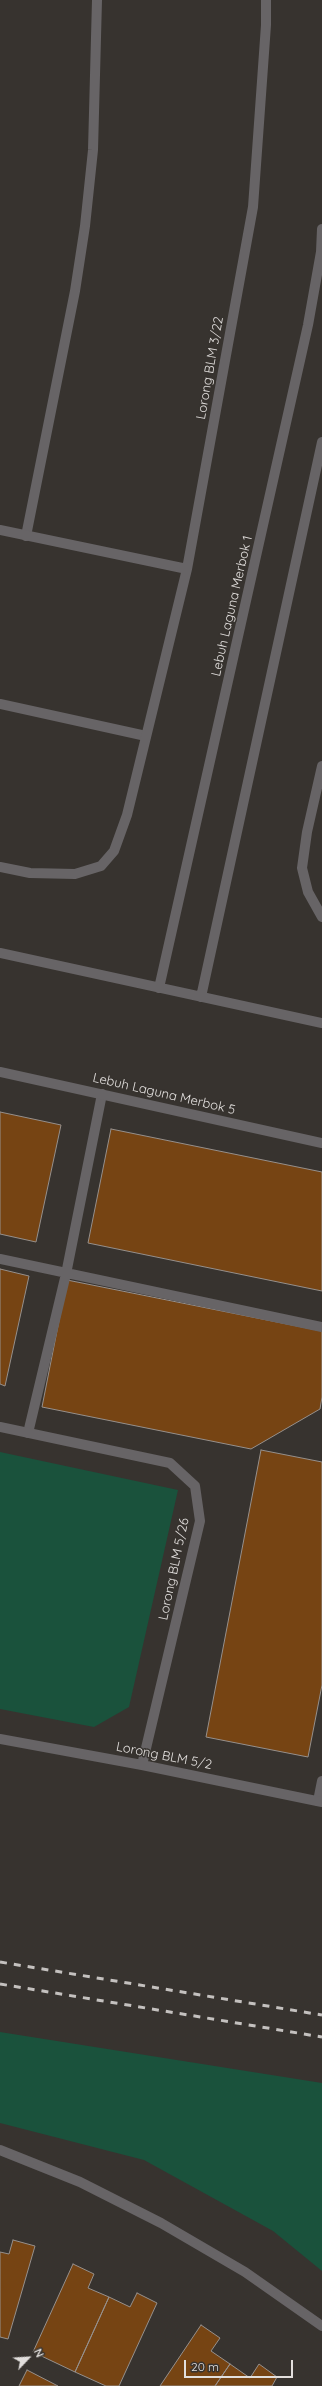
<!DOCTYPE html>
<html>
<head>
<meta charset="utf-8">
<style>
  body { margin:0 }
  #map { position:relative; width:322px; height:2386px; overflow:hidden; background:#37332f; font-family:Quicksand,sans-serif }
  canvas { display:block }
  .north { position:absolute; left:8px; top:2338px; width:40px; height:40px; -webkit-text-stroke:3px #37332f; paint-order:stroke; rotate:65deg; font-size:11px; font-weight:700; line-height:16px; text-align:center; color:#e2dfdd }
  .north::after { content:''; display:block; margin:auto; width:14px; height:18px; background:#e2dfdd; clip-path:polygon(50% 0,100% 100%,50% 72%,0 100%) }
  .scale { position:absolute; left:184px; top:2360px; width:109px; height:18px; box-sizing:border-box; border:2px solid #e2dfdd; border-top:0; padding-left:5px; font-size:12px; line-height:14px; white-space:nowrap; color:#e2dfdd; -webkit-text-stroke:3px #37332f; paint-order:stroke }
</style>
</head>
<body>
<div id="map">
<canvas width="322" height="2386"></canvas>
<div class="north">N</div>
<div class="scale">20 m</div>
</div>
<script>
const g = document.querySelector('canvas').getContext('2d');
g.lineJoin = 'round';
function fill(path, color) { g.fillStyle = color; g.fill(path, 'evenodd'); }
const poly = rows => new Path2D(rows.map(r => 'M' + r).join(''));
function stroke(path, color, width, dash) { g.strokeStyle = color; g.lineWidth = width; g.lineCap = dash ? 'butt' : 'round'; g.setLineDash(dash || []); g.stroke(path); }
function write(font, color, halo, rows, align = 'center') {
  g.font = font + ' Quicksand,sans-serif'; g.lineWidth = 3; g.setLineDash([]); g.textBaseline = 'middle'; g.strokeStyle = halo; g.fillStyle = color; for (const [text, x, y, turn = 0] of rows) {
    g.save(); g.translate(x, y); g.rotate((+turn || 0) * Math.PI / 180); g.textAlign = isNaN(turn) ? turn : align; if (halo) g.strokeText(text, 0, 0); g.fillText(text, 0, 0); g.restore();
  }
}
const green = poly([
  [0,1452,178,1490,129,1707,94,1727,0,1709],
  [0,2032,322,2083,322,2271,273,2231,144,2160,0,2123]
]);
const building = poly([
  [0,1112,61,1125,36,1242,0,1234,0,1112],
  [111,1129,322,1172,322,1291,88,1243,111,1129],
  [0,1269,29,1276,5,1386,0,1384,0,1269],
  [67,1280,322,1331,322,1397,320,1409,251,1449,42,1407,67,1280],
  [261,1450,322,1462,322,1685,308,1757,206,1737,261,1450],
  [13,2240,35,2246,8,2339,0,2337,0,2252,9,2254,13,2240],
  [73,2264,94,2274,88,2288,109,2297,75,2372,33,2352,73,2264],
  [137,2293,157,2303,119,2386,106,2386,75,2372,109,2297,130,2307,137,2293],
  [201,2325,220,2338,211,2351,230,2364,215,2386,160,2386,201,2325],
  [230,2364,250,2378,259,2364,277,2377,272,2386,215,2386,230,2364],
  [27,2370,58,2386,19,2386,27,2370]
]);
const service = poly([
  [26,536,75,291,85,226,93,150,97,0],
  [0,704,146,736],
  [0,1259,322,1327],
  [28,1433,66,1274,102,1094],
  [318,1801,322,1781]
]);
const minor = poly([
  [0,530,187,569],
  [322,766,307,832,302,868,308,892,322,917],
  [0,867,30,873,75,874,101,866,114,851,127,815,187,569,253,207,266,25,266,0],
  [0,1072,322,1143],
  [0,1427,170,1463,195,1486,200,1521,142,1765],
  [0,1739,142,1765,322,1802],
  [0,2150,80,2182,161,2223,245,2272,322,2326]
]);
const tertiary = poly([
  [0,953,322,1023],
  [159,988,308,325,321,252,322,229],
  [201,997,322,442]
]);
const rail = poly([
  [0,1962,322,2015],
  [0,1984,322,2037]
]);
const streetNames = [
  ["Lorong BLM 3/22",210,368,-80],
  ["Lebuh Laguna Merbok 1",232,606,-77],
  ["Lebuh Laguna Merbok 5",164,1094,13],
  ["Lorong BLM 5/26",174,1569,-78],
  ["Lorong BLM 5/2",164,1756,11]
];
fill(green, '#1a523c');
fill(building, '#764413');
stroke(building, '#96908c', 1);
stroke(service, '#676466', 10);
stroke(minor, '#676466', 10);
stroke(tertiary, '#676466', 10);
stroke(rail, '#c4c1bf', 3, [7, 7]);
write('13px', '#e2dfdd', '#37332f', streetNames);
</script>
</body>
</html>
